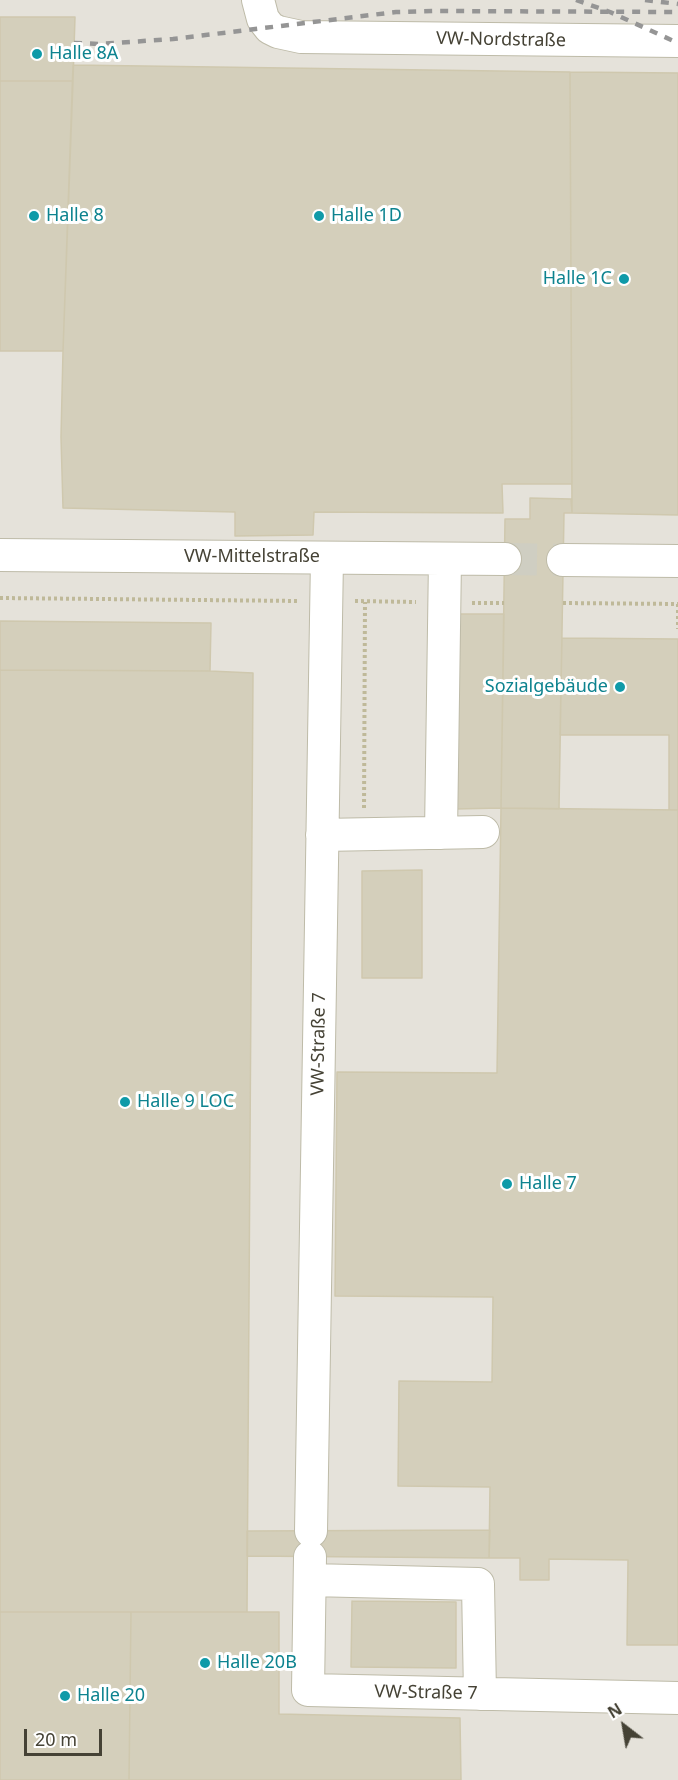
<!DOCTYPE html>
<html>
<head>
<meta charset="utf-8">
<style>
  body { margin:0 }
  #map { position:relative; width:678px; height:1780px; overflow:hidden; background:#f2f1e5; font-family:"Noto Sans",sans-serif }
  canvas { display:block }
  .north { position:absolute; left:594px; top:1696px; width:60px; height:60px; -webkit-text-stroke:4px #fff; paint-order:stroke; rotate:329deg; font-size:16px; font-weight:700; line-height:24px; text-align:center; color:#454235 }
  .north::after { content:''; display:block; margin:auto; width:21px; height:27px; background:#454235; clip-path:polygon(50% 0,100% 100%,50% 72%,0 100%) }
  .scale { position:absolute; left:24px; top:1729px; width:78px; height:27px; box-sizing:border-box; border:3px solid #454235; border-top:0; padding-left:8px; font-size:18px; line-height:21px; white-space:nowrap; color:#454235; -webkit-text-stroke:4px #fff; paint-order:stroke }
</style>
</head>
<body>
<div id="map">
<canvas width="678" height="1780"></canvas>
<div class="north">N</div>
<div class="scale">20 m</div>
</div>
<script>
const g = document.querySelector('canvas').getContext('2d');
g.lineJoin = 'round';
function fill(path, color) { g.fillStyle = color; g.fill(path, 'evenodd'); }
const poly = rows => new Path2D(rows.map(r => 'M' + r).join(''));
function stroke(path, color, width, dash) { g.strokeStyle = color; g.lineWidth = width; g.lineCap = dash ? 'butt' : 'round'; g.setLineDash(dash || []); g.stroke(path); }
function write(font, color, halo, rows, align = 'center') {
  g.font = font + ' "Noto Sans",sans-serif'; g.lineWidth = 6; g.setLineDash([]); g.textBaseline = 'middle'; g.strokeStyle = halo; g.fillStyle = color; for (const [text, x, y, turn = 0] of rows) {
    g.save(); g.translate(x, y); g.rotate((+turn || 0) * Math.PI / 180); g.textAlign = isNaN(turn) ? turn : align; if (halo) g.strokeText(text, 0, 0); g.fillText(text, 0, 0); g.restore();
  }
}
const industrial = poly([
  [0,0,678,0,678,1780,0,1780]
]);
const building = poly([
  [0,17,75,17,73,81,0,81,0,17],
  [73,65,570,72,572,484,502,484,503,513,314,512,313,535,235,536,235,512,63,508,61,437,63,351,73,65],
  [570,72,678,73,678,515,572,513,570,72],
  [0,81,73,81,63,351,0,351,0,81],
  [530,498,571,499,572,513,564,513,559,809,501,808,505,519,530,519,530,498],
  [456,614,504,614,501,808,455,809,456,614],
  [0,621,211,623,210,671,0,670,0,621],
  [562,638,678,639,678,810,669,810,669,735,560,735,562,638],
  [0,670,210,671,253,673,247,1612,0,1612,0,670],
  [501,808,678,810,678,1645,627,1645,628,1560,549,1559,549,1580,520,1580,520,1558,489,1558,490,1487,398,1486,399,1381,492,1382,493,1297,335,1296,337,1072,497,1073,501,808],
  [422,870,422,978,362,978,362,871,422,870],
  [490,1530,489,1558,247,1556,247,1531,490,1530],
  [352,1601,456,1602,456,1668,351,1667,352,1601],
  [0,1612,131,1612,129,1780,0,1780,0,1612],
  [131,1612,279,1612,279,1714,460,1718,461,1780,129,1780,131,1612]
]);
const minorTunnel = poly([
  [505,559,563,560]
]);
const path = poly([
  [0,598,299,601],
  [355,601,416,602],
  [472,603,504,603],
  [563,603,678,604],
  [678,604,678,629],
  [364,808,365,602]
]);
const minor = poly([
  [258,0,263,19,270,28,278,32,301,37,678,41],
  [0,555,505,559],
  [563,560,678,561],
  [441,833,445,559],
  [322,835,483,832],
  [311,1531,327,558],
  [310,1557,308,1690,678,1698],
  [310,1580,478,1584,480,1694]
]);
const rail = poly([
  [576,0,610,12,678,43],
  [645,0,678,4],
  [74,43,100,44,173,39,396,12,437,11,678,12]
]);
const markers = [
  [37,54,6,"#0f9aa8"],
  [34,216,6,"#0f9aa8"],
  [319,216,6,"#0f9aa8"],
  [624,279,6,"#0f9aa8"],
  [620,687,6,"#0f9aa8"],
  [125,1102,6,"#0f9aa8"],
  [507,1184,6,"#0f9aa8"],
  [205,1663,6,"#0f9aa8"],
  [65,1696,6,"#0f9aa8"]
];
const streetNames = [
  ["VW-Nordstraße",501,40,1],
  ["VW-Mittelstraße",252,557],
  ["VW-Straße 7",319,1044,-89],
  ["VW-Straße 7",426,1693,1]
];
const cultureNames = [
  ["Halle 8A",49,54],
  ["Halle 8",46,216],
  ["Halle 1D",331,216],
  ["Halle 1C",612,279,"right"],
  ["Sozialgebäude",608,687,"right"],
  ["Halle 9 LOC",137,1102],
  ["Halle 7",519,1184],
  ["Halle 20B",217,1663],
  ["Halle 20",77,1696]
];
fill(industrial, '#e5e2da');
fill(building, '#d4cfbb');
stroke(building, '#cfc8ae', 1.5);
stroke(minorTunnel, '#cfcec2', 32, [32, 16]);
stroke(minor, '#bebba8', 34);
stroke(path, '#bfb999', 4, [3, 3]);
stroke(minor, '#fff', 32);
stroke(rail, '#959595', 4.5, [8, 8]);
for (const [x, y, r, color] of markers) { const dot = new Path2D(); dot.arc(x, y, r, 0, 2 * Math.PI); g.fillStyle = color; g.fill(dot); stroke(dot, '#fff', 2); }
write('18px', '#454235', '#fff', streetNames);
write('18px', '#0d838f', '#fff', cultureNames, 'left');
</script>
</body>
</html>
